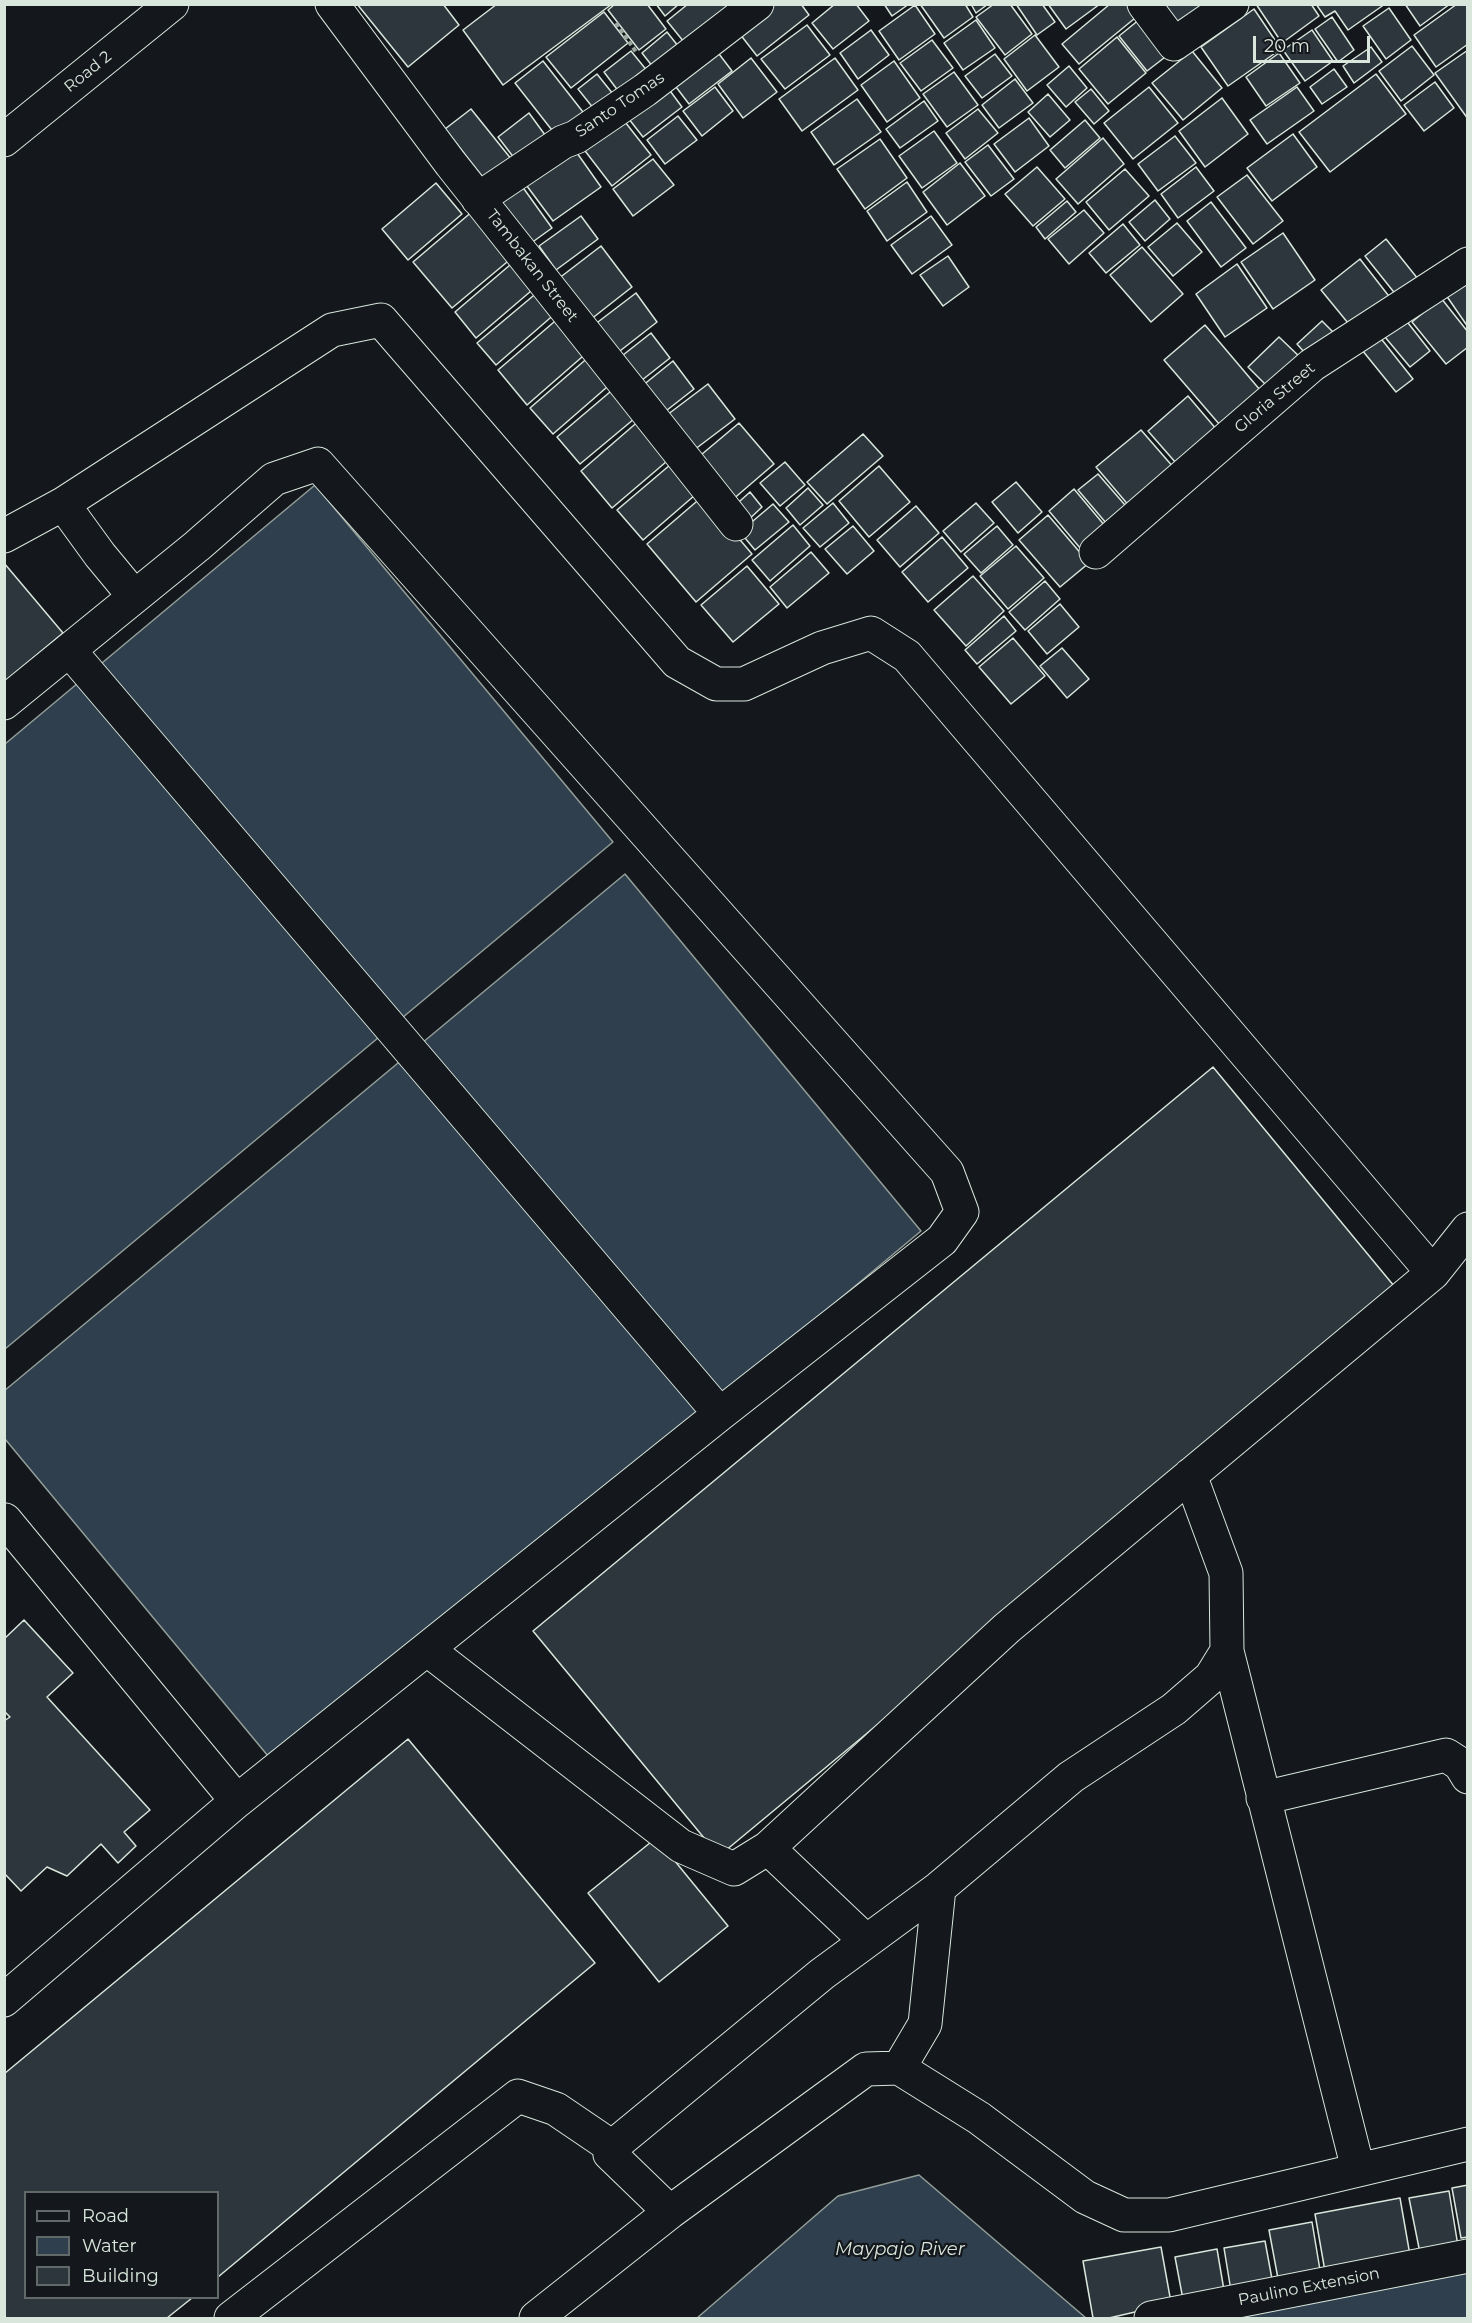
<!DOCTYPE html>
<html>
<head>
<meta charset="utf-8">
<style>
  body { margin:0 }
  #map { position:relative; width:1472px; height:2323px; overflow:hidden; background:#14181c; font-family:Montserrat,sans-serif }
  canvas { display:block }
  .frame { position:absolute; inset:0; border:6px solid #d8e6dc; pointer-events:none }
  .legend { position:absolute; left:24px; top:2191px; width:195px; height:108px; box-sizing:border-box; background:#14181c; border:2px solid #626a69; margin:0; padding:8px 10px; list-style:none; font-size:18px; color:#d8e6dc }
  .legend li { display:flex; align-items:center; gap:12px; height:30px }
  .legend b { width:30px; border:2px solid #626a69 }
  .scale { position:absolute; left:1253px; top:36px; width:117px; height:27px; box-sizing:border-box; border:3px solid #d8e6dc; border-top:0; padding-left:8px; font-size:18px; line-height:21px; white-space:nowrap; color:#d8e6dc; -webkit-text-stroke:4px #14181c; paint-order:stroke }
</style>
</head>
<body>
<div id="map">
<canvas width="1472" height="2323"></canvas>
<div class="frame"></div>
<ul class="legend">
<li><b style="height:8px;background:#14181c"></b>Road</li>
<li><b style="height:16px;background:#2f3f4d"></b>Water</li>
<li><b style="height:16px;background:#2c363c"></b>Building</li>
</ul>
<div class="scale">20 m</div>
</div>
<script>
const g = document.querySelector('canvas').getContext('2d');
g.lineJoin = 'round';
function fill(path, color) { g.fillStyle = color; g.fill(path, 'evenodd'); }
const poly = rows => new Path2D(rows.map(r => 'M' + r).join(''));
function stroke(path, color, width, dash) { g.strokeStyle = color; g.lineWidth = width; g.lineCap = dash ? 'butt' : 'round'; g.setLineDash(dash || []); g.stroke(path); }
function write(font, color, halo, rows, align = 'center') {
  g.font = font + ' Montserrat,sans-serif'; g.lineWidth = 4.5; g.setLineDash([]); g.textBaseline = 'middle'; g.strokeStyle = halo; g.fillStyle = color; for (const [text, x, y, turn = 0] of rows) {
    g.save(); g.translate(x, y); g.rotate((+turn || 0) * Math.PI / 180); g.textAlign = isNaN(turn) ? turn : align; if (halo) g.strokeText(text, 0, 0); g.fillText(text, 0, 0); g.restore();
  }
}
const water = poly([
  [315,485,613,842,5,1349,5,744,315,485],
  [625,874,921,1231,278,1768,5,1439,4,1391,625,874],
  [919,2175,1086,2318,697,2318,838,2196,919,2175],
  [1467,2265,1467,2318,1185,2318,1467,2265]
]);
const building = poly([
  [357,4,443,4,459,25,408,67,357,4],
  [497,4,612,4,503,85,463,30,497,4],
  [615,4,647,4,666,29,639,50,608,10,615,4],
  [656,4,679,4,665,16,656,4],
  [688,4,753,4,692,52,667,21,688,4],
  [767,4,801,4,809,15,757,56,736,29,767,4],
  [835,4,856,4,869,21,833,49,812,23,835,4],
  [884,4,909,4,892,16,884,4],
  [920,4,965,4,973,17,944,38,920,4],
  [971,4,988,4,976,13,971,4],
  [994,4,1010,4,1032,34,1005,55,976,17,994,4],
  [1016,4,1042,4,1055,22,1037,35,1016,4],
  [1048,4,1100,4,1066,29,1048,4],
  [1110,4,1133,4,1140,14,1079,64,1062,44,1110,4],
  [1150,4,1216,5,1171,36,1150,4],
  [1256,4,1311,4,1319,16,1282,43,1256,4],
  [1316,4,1385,4,1348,30,1335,11,1325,17,1316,4],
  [1405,4,1450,4,1420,26,1405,4],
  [1457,4,1468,4,1468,44,1436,67,1414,35,1457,4],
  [915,5,935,34,899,60,879,31,915,5],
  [1389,8,1411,40,1386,59,1363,26,1389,8],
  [1254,9,1281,49,1228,86,1201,47,1254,9],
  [604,12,628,43,571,88,546,57,604,12],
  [1145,15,1173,51,1147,71,1119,36,1145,15],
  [1332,17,1354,50,1338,62,1315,29,1332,17],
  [976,20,995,48,963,70,944,43,976,20],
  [807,25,830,55,785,89,761,59,807,25],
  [871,30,889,55,858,79,840,53,871,30],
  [1312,30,1333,61,1305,81,1283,50,1312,30],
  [667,32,686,56,660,76,642,53,667,32],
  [1035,35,1059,67,1027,91,1004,59,1035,35],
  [1117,37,1146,73,1108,104,1079,69,1117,37],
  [932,40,953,68,921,91,900,63,932,40],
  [1412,46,1434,75,1401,101,1379,71,1412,46],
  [1371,47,1382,62,1354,83,1343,66,1371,47],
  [716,50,732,71,689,104,673,83,716,50],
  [1468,50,1468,119,1435,73,1468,50],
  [631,51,653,78,625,100,604,72,631,51],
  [1192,51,1222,88,1183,120,1152,83,1192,51],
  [1279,53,1300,83,1266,106,1246,77,1279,53],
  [995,54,1012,76,982,98,965,76,995,54],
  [751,58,777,92,743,118,718,84,751,58],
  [835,58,858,90,802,131,779,99,835,58],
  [543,61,583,112,555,134,515,83,543,61],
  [894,61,920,98,887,122,861,85,894,61],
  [1069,66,1087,88,1066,107,1047,85,1069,66],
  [1334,69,1347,87,1322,104,1310,87,1334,69],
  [954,72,978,105,947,127,923,94,954,72],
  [597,74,617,99,598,114,578,89,597,74],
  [1376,74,1406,114,1330,172,1299,132,1376,74],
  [1015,79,1033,103,999,128,982,105,1015,79],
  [1435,82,1454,108,1424,131,1404,105,1435,82],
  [665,84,682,107,643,137,625,114,665,84],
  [715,87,733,111,702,136,683,111,715,87],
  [1149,87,1178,123,1133,159,1104,123,1149,87],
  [1297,87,1314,111,1267,144,1250,120,1297,87],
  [1091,89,1109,111,1094,124,1075,102,1091,89],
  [1048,94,1070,120,1050,137,1028,112,1048,94],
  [1222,98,1248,134,1205,167,1179,131,1222,98],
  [857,99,881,132,834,165,811,132,857,99],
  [924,101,938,121,900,148,886,129,924,101],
  [471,109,516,165,489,185,445,129,471,109],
  [978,109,998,133,965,159,946,133,978,109],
  [529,113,548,139,518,163,498,137,529,113],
  [618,113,651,155,612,186,579,143,618,113],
  [678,116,697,140,665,164,647,140,678,116],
  [1029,118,1049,146,1015,172,994,144,1029,118],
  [1085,120,1100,138,1065,168,1050,150,1085,120],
  [934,131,957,163,922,188,899,156,934,131],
  [1293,134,1317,167,1272,201,1247,168,1293,134],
  [1175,136,1196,163,1158,191,1138,164,1175,136],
  [1103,138,1124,164,1078,204,1056,179,1103,138],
  [880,139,907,178,865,209,837,169,880,139],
  [570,143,601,187,553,221,521,178,570,143],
  [988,145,1014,179,991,196,965,162,988,145],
  [653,159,674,185,633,216,613,189,653,159],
  [960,163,985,196,947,225,923,192,960,163],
  [1037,167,1065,199,1033,226,1005,194,1037,167],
  [1196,167,1214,191,1178,218,1161,194,1196,167],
  [1125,169,1149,196,1109,230,1086,202,1125,169],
  [1247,175,1283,221,1253,244,1217,197,1247,175],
  [519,182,552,228,527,246,493,201,519,182],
  [907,182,927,212,887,241,867,211,907,182],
  [436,183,462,214,408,260,382,229,436,183],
  [1155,200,1170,219,1145,241,1129,222,1155,200],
  [1067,201,1076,212,1045,239,1036,227,1067,201],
  [1211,202,1246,248,1221,267,1187,221,1211,202],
  [474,210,513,257,452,308,413,262,474,210],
  [1084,210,1104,233,1069,264,1048,239,1084,210],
  [581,216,598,239,556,270,539,246,581,216],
  [931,216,952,245,912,274,891,245,931,216],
  [1177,223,1202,252,1173,276,1148,247,1177,223],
  [1123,224,1140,245,1106,273,1089,253,1123,224],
  [1283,233,1315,280,1273,309,1241,262,1283,233],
  [1386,239,1418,279,1397,296,1365,256,1386,239],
  [601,246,632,287,590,320,558,279,601,246],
  [1142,247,1183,294,1151,322,1110,275,1142,247],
  [948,256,969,287,943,306,920,275,948,256],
  [517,259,538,285,476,338,455,312,517,259],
  [1360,259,1395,304,1357,334,1321,290,1360,259],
  [1237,264,1267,308,1225,337,1196,294,1237,264],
  [1468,265,1468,327,1439,285,1468,265],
  [539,291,557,312,496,365,477,343,539,291],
  [636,293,657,322,616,354,594,325,636,293],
  [1441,298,1468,332,1468,347,1446,364,1412,322,1441,298],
  [1401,314,1430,351,1410,367,1380,331,1401,314],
  [561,316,590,350,527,405,498,370,561,316],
  [1322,321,1339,338,1313,362,1297,344,1322,321],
  [1205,325,1266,397,1226,432,1164,360,1205,325],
  [1375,331,1413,379,1396,392,1358,345,1375,331],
  [651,333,670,358,637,384,618,359,651,333],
  [1279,337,1303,360,1272,391,1248,367,1279,337],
  [591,355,614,381,553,434,530,408,591,355],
  [673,361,694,389,662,414,642,386,673,361],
  [708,384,735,419,690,453,663,418,708,384],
  [617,386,640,414,580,464,557,437,617,386],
  [1188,396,1223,437,1183,471,1148,431,1188,396],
  [641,419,673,456,612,508,581,471,641,419],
  [739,423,774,464,731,501,695,460,739,423],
  [1141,430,1181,476,1136,514,1096,467,1141,430],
  [863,434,883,456,827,504,807,482,863,434],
  [677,459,702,489,643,540,617,510,677,459],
  [785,462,805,485,780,506,760,483,785,462],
  [879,466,910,502,869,537,839,501,879,466],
  [1098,474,1132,513,1112,530,1078,490,1098,474],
  [1016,482,1042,512,1018,533,992,502,1016,482],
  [808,488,823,505,800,525,786,508,808,488],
  [1074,489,1111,533,1086,555,1049,511,1074,489],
  [750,492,762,507,744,524,731,509,750,492],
  [703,496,752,554,696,602,647,544,703,496],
  [833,503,849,523,820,547,803,528,833,503],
  [976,503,994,523,961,552,943,531,976,503],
  [773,504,789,522,755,550,740,532,773,504],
  [916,506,939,533,900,567,877,540,916,506],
  [1048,515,1089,563,1060,587,1019,540,1048,515],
  [793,525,810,546,770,581,752,560,793,525],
  [853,526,874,551,847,574,825,549,853,526],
  [997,526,1013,545,981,573,964,554,997,526],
  [942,537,968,568,928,602,902,572,942,537],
  [1016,546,1044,578,1008,609,980,576,1016,546],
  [811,552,829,573,787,608,770,587,811,552],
  [4,563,63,633,4,682,4,563],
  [747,566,779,604,733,642,701,605,747,566],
  [973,576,1004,611,966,646,934,610,973,576],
  [1045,581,1060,599,1025,630,1009,612,1045,581],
  [1060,604,1079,627,1047,654,1028,631,1060,604],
  [1004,616,1016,631,977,664,965,650,1004,616],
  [1013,638,1045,676,1011,704,979,667,1013,638],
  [1062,648,1089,679,1067,698,1040,666,1062,648],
  [1213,1067,1399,1292,719,1856,533,1631,1213,1067],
  [24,1620,73,1673,47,1697,150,1810,124,1832,136,1846,118,1863,101,1844,67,1876,47,1867,21,1891,4,1873,4,1721,10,1717,4,1711,4,1639,24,1620],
  [408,1739,595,1963,218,2277,218,2192,26,2192,26,2298,192,2298,167,2318,4,2318,4,2074,408,1739],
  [656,1838,728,1926,659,1982,588,1893,656,1838],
  [1468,2185,1468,2237,1461,2238,1452,2188,1468,2185],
  [1449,2191,1458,2246,1420,2253,1409,2198,1449,2191],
  [1400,2198,1411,2261,1326,2277,1315,2214,1400,2198],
  [1312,2222,1321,2276,1279,2284,1269,2230,1312,2222],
  [1265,2241,1274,2290,1232,2297,1224,2248,1265,2241],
  [1161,2247,1172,2308,1135,2312,1109,2318,1093,2318,1083,2261,1161,2247],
  [1217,2249,1226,2302,1185,2310,1175,2257,1217,2249]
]);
const path = poly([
  [616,23,636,52]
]);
const minor = poly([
  [332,4,451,164,736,524],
  [1144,4,1174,44,1232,4],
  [4,140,172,4],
  [478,199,563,142,576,137,645,90,757,4],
  [63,504,100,555,134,596],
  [4,536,63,504,332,330,381,320,677,662,716,684,744,684,822,648,871,633,907,656,1433,1273],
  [1096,552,1312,365,1468,264],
  [69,650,720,1414],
  [4,703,197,546,274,479,318,464,947,1172,962,1212,942,1240,720,1414,237,1801,4,2000],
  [5,1520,237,1801],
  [428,1650,681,1846,734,1869,768,1848,1007,1628,1433,1273,1468,1229],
  [1227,1651,1358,2169],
  [1263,1798,1446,1755,1460,1764,1468,1777],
  [768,1848,866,1941],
  [899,2068,925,2024,939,1888],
  [612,2147,822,1974,939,1888,1071,1777,1174,1709,1211,1677,1227,1651,1226,1573,1190,1475],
  [231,2318,518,2096,556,2109,612,2147,610,2154,670,2212],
  [536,2318,670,2212,866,2069,899,2068,979,2118,1085,2197,1124,2215,1169,2215,1468,2144],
  [1151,2318,1468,2256]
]);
const streetNames = [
  ["Road 2",88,72,-39],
  ["Santo Tomas",620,105,-34],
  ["Tambakan Street",532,266,52],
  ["Gloria Street",1275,398,-40],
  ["Paulino Extension",1309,2287,-11]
];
const waterNames = [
  ["Maypajo River",900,2250]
];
fill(water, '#2f3f4d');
stroke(water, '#939e99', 1.5);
fill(building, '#2c363c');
stroke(building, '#d8e6dc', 1.5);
stroke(minor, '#d8e6dc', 35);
stroke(path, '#9da8a2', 4, [4.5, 3]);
stroke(minor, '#14181c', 33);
write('16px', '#d8e6dc', '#14181c', streetNames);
write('italic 18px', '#d8e6dc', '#14181c', waterNames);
</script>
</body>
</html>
